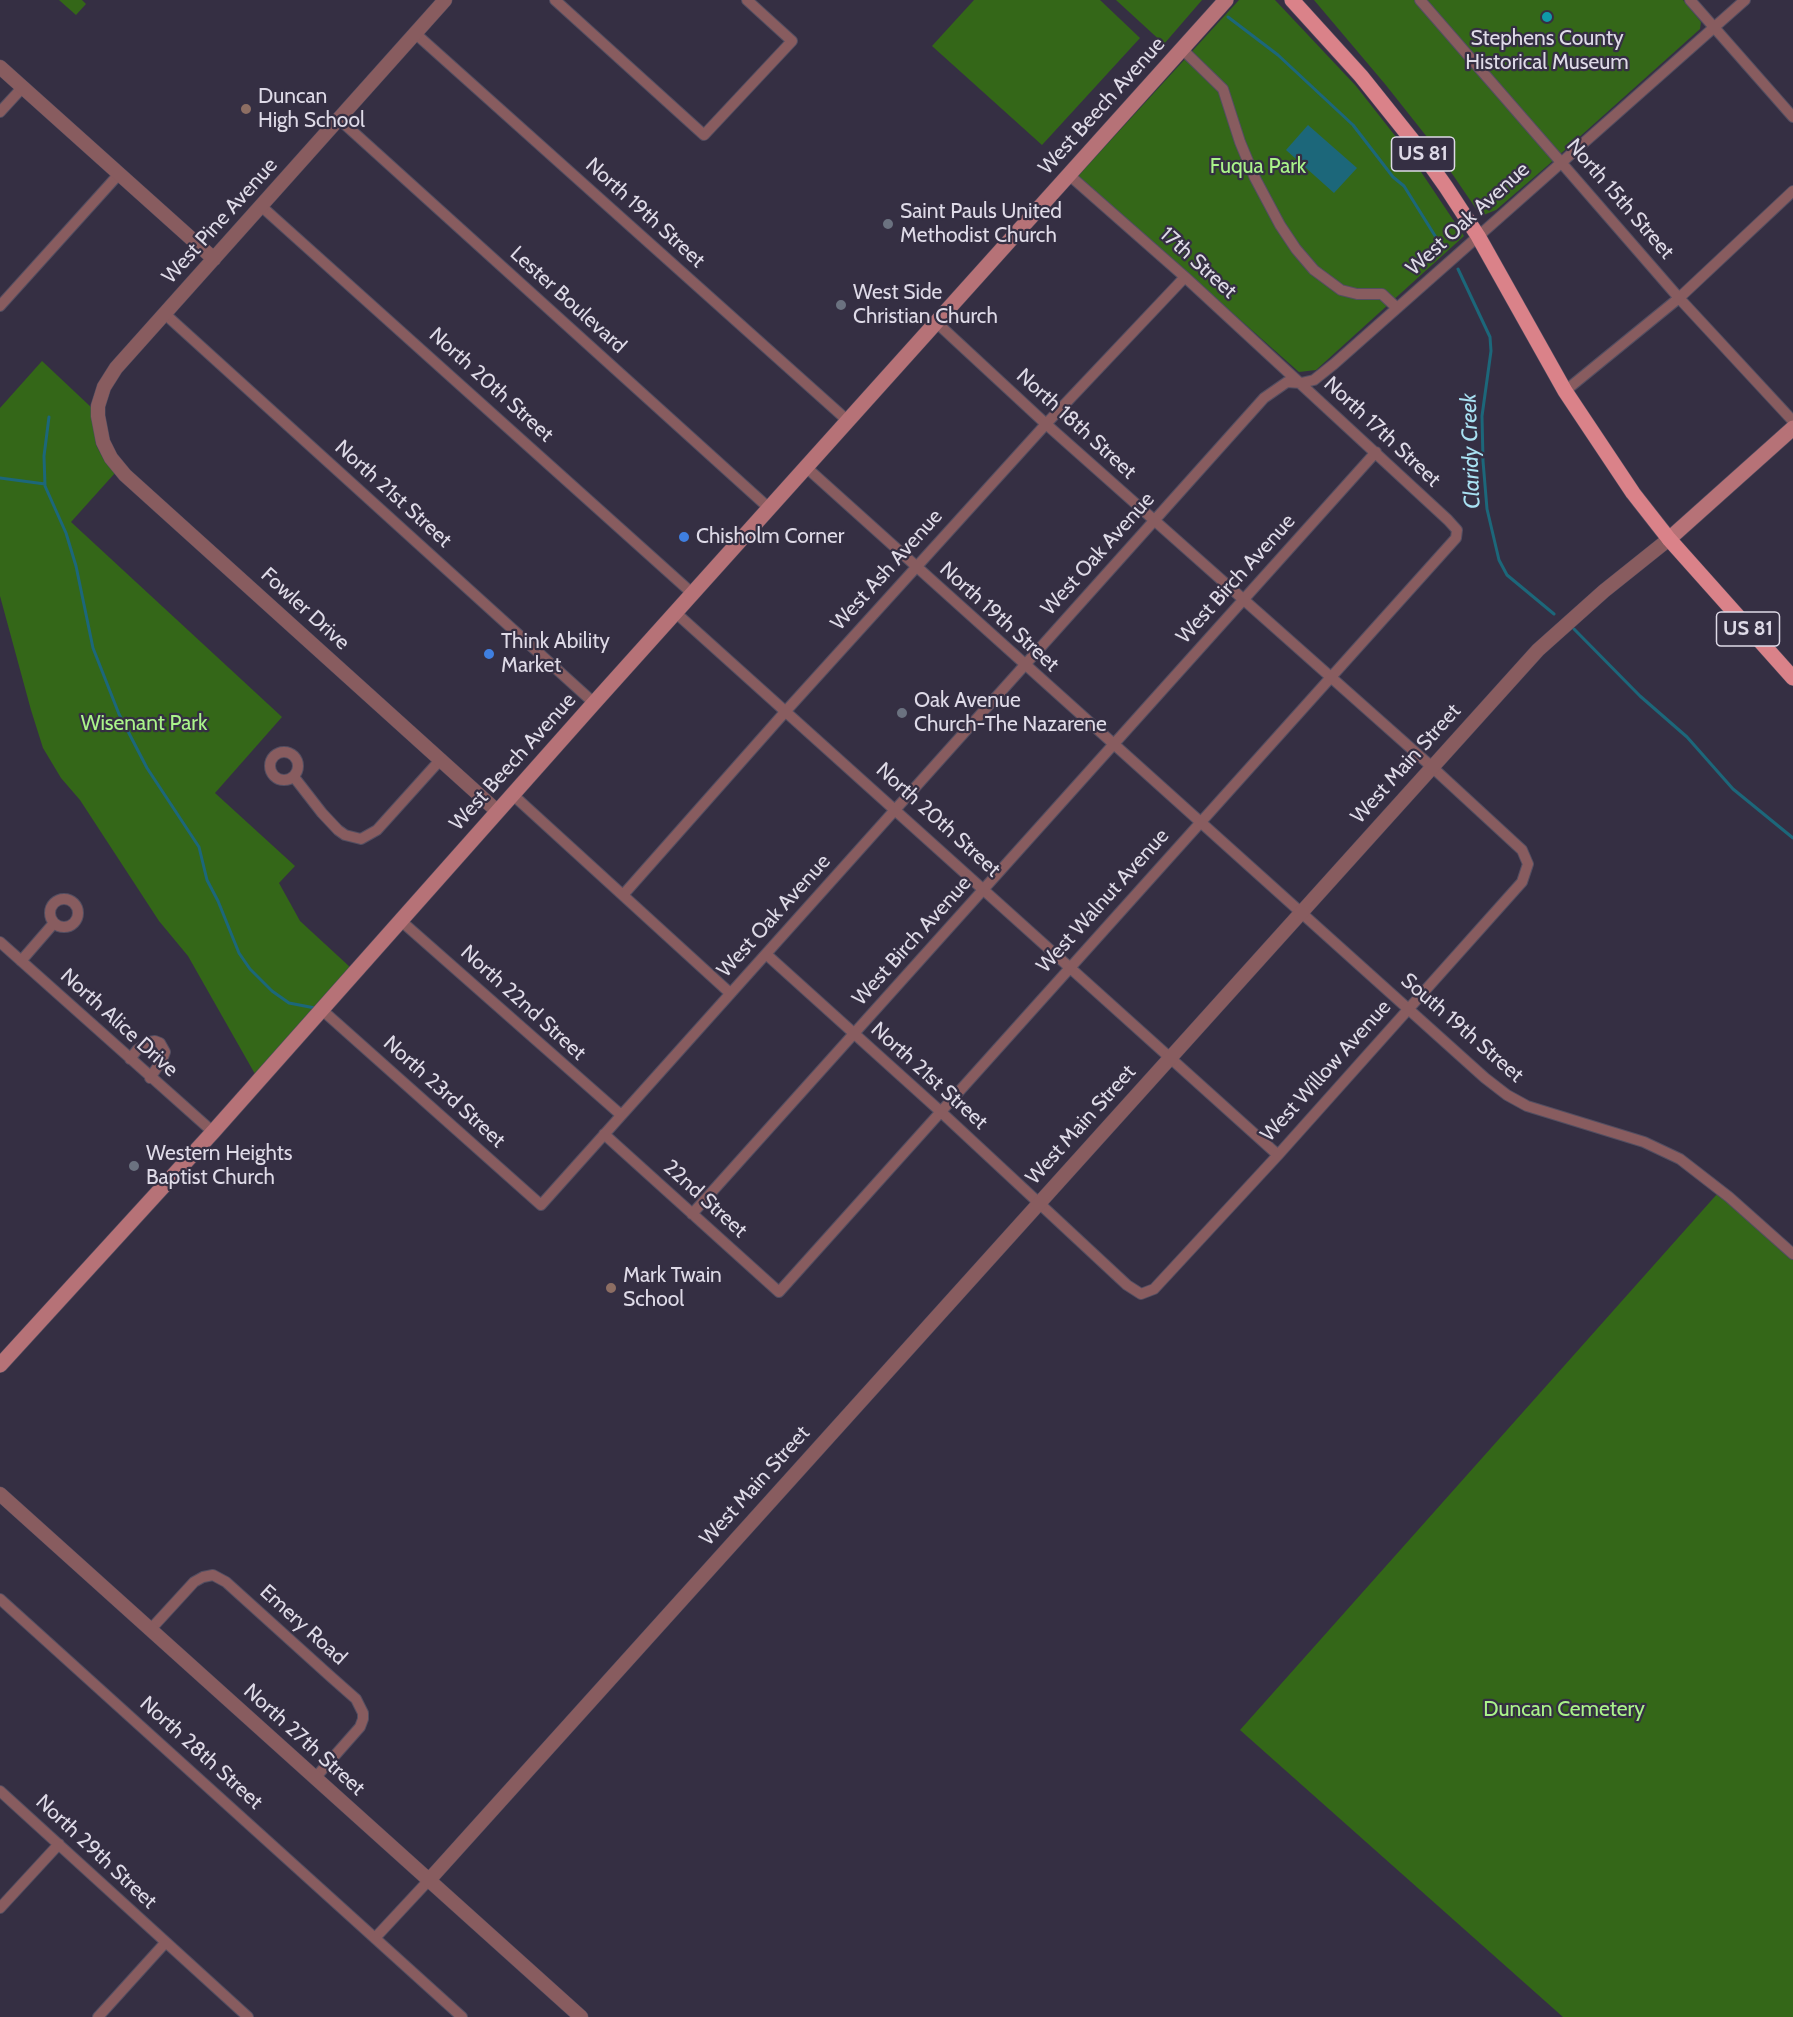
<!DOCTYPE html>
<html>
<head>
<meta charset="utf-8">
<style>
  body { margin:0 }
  canvas { display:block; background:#352f43 }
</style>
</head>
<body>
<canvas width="1793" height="2017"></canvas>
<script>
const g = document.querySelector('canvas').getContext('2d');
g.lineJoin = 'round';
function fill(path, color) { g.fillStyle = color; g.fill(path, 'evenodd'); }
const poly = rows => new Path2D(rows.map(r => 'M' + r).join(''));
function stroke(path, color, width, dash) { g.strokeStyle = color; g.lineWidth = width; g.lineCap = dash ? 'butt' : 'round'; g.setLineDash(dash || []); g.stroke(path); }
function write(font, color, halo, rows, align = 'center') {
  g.font = font + ' Cabin,sans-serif'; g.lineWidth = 4.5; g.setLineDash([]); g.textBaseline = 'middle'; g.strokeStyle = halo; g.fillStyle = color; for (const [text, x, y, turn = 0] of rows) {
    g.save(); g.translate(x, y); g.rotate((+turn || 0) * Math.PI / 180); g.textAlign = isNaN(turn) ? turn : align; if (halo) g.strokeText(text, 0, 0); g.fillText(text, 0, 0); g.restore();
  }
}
const green = poly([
  [59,0,82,0,86,4,76,15],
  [974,0,1100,0,1140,38,1042,145,932,46],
  [1116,0,1202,0,1164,44],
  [1239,0,1275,0,1356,86,1407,151,1464,236,1316,370,1299,372,1078,176],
  [1314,0,1683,0,1701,22,1700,29,1547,166,1496,210,1481,216,1427,137,1385,84],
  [42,361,93,409,93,422,96,445,105,462,115,473,71,522,282,717,215,793,295,866,279,883,300,921,351,968,255,1074,188,956,159,921,80,800,61,778,43,748,31,710,0,596,0,408],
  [1718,1193,1793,1258,1793,2017,1563,2017,1240,1730]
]);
const water = poly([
  [1308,125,1357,168,1334,193,1286,150]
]);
const stream = poly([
  [1228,17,1278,55,1353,125,1393,177,1404,186,1442,247],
  [1458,269,1490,337,1491,351,1482,416,1483,461,1487,509,1499,560,1507,575,1554,614],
  [49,417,44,456,45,486,66,533,76,566,93,648,119,714,147,768,199,847,207,880,218,901,239,953,250,969,272,991,289,1003,315,1008],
  [0,478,45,484],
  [1574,629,1640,696,1687,737,1733,789,1793,838]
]);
const minor = poly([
  [555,0,704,135,792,41,747,0],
  [1420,0,1679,298,1793,421],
  [1690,0,1793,117],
  [416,34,848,421],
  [1182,49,1223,89,1240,142,1255,178,1280,225,1296,249,1314,270,1341,290,1357,294,1382,294,1397,308],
  [0,112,22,88],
  [340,120,770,509],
  [261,206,693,594],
  [0,306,119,174],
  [165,314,594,703],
  [1565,391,1679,298,1793,191],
  [807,468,1485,1078,1507,1095,1527,1106,1644,1142,1680,1159,1729,1197,1793,1254],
  [676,613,1278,1155],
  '270 766a14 14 0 1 1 28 0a14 14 0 1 1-28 0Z',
  [294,777,322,813,338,830,345,835,361,839,377,830,441,759],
  [512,794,730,993],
  [623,895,785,712,1046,424,1185,277],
  '50 913a14 14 0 1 1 28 0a14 14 0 1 1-28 0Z',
  [400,920,620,1114],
  [0,942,213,1132],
  [766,954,940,1111,1127,1285,1141,1294,1154,1289,1278,1155,1522,882,1528,864,1522,850,1432,767,1046,424,937,323],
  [21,961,54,923],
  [321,1009,541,1205,1264,398,1287,382,1301,383,1314,380,1334,364,1745,0],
  [130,1059,137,1050,149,1042,155,1041,160,1043,165,1052,162,1060,150,1078],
  [604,1134,779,1292,1456,538,1457,530,1448,520,1185,277,1068,174],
  [692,1214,1376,452],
  [0,1599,462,2017],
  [150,1630,194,1582,203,1577,213,1575,226,1582,330,1676,356,1699,363,1713,363,1719,360,1727,315,1778],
  [0,1791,248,2017],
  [0,1908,59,1844],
  [375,1938,429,1880],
  [98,2017,165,1943]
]);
const tertiary = poly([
  [445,0,116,368,104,387,98,406,98,416,103,442,111,458,125,475,497,811],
  [0,67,214,259],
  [0,1494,581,2017],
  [429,1880,1538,650,1604,591,1669,539]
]);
const secondary = poly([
  [1669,539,1793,428],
  [0,1365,213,1132,594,703,1226,0]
]);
const primary = poly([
  [1292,0,1361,76,1417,146,1446,187,1478,236,1565,391,1633,493,1669,539,1793,678]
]);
const markers = [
  [1547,17,6,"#0f9aa8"],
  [246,109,6,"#8d6e63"],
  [888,224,6,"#6b7280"],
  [841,305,6,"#6b7280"],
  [684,537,6,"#3f7fe0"],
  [489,654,6,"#3f7fe0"],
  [902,713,6,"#6b7280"],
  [134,1166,6,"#6b7280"],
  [611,1288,6,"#8d6e63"]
];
const shields = [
  [1423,154,63],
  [1748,629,63]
];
const shieldNames = [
  ["US 81",1423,154],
  ["US 81",1748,629]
];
const poiNames = [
  ["Stephens County",1547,39,"center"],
  ["Historical Museum",1547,63,"center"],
  ["Duncan",258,97],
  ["High School",258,121],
  ["Saint Pauls United",900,212],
  ["Methodist Church",900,236],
  ["West Side",853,293],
  ["Christian Church",853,317],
  ["Chisholm Corner",696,537],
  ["Think Ability",501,642],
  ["Market",501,666],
  ["Oak Avenue",914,701],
  ["Church-The Nazarene",914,725],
  ["Western Heights",146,1154],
  ["Baptist Church",146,1178],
  ["Mark Twain",623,1276],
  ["School",623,1300]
];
const streetNames = [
  ["West Beech Avenue",1102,106,-48],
  ["North 15th Street",1620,199,49],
  ["North 19th Street",645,213,42],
  ["West Oak Avenue",1468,219,-42],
  ["West Pine Avenue",220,221,-48],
  ["17th Street",1198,263,42],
  ["Lester Boulevard",568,300,42],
  ["North 20th Street",491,385,42],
  ["North 18th Street",1076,424,42],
  ["North 17th Street",1382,432,43],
  ["North 21st Street",393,494,42],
  ["West Oak Avenue",1098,554,-48],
  ["West Ash Avenue",887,570,-48],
  ["West Birch Avenue",1236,579,-48],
  ["Fowler Drive",305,609,42],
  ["North 19th Street",999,617,42],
  ["West Beech Avenue",513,762,-48],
  ["West Main Street",1406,764,-48],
  ["North 20th Street",938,820,42],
  ["West Walnut Avenue",1103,901,-48],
  ["West Oak Avenue",774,916,-48],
  ["West Birch Avenue",912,941,-48],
  ["North 22nd Street",523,1003,42],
  ["North Alice Drive",119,1023,42],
  ["South 19th Street",1462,1028,41],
  ["West Willow Avenue",1326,1071,-48],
  ["North 21st Street",929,1076,42],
  ["North 23rd Street",444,1092,42],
  ["West Main Street",1081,1125,-48],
  ["22nd Street",705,1199,42],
  ["West Main Street",755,1486,-48],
  ["Emery Road",303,1625,42],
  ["North 27th Street",304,1740,42],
  ["North 28th Street",201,1753,42],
  ["North 29th Street",96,1852,43]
];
const parkNames = [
  ["Fuqua Park",1258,167],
  ["Wisenant Park",144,724],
  ["Duncan Cemetery",1564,1710]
];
const waterNames = [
  ["Claridy Creek",1471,451,-92]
];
fill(green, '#346718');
fill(water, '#1c677a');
stroke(stream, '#1c677a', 3);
stroke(minor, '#534e61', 12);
stroke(tertiary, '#534e61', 15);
stroke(secondary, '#534e61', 16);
stroke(primary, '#534e61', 16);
stroke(minor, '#885c5f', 10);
stroke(tertiary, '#885c5f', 14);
stroke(secondary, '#b67277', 15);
stroke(primary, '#da8289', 15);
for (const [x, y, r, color] of markers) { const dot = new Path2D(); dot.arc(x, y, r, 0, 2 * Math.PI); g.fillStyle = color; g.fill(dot); stroke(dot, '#352f43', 2); }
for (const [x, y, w] of shields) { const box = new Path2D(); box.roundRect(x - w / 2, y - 17, w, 34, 4.5); g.fillStyle = '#352f43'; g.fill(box); stroke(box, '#dedae7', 1.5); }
write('bold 20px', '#dedae7', null, shieldNames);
write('21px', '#dedae7', '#352f43', poiNames, 'left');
write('21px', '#dedae7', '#352f43', streetNames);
write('21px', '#aaf48a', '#352f43', parkNames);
write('italic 22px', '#a9e2f3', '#352f43', waterNames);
</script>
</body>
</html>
